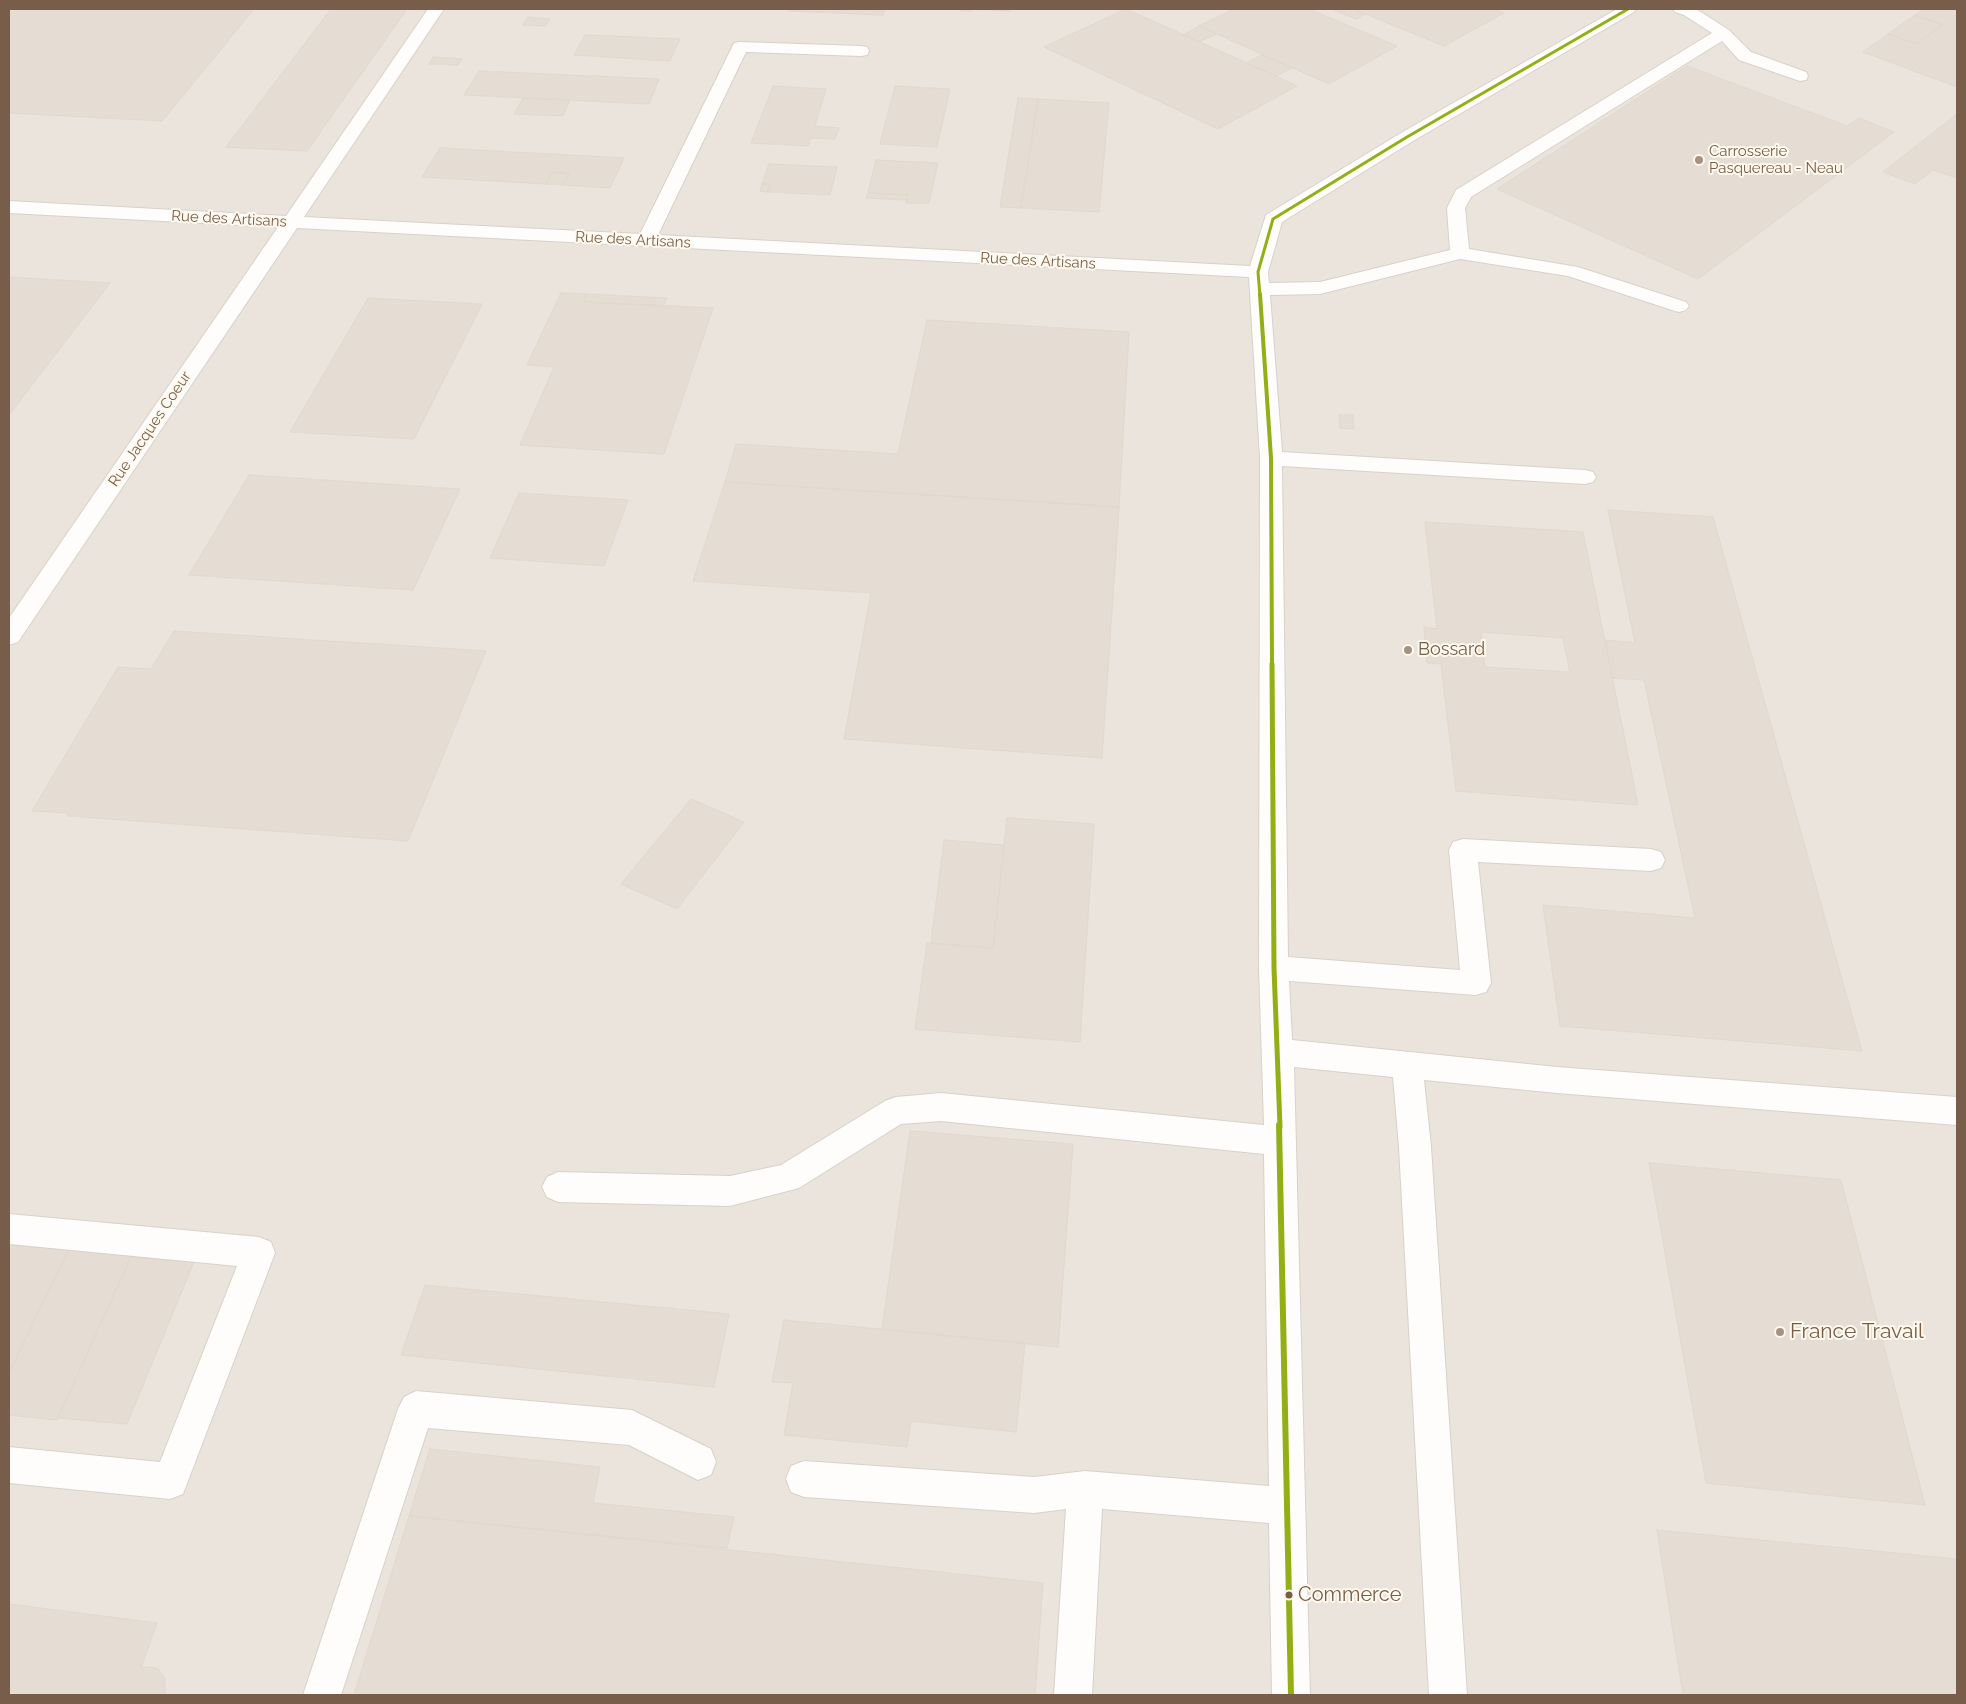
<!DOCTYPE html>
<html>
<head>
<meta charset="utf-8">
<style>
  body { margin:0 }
  #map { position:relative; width:1966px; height:1704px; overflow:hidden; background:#f8f4ec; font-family:Raleway,sans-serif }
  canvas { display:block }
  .frame { position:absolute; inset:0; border:10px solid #775d4a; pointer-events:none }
</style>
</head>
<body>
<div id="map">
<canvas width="1966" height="1704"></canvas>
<div class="frame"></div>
</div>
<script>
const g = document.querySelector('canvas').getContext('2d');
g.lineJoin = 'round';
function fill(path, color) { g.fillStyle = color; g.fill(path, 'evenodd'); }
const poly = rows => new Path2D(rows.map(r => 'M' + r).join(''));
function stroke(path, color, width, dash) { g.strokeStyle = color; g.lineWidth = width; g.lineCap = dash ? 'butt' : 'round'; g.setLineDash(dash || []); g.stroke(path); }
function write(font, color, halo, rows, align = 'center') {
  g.font = font + ' Raleway,sans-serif'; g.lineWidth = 4; g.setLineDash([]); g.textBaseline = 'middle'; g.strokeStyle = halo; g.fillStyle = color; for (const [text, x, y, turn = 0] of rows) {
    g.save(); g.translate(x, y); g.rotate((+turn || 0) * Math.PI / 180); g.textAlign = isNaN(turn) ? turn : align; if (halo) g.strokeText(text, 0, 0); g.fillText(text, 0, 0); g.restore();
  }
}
const industrial = poly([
  [9,9,1957,9,1957,1695,9,1695]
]);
const building = poly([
  [9,9,254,9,162,121,9,113,9,9],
  [331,9,407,9,307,151,226,147,331,9],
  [789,9,885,9,883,15,788,11,789,9],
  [959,9,1011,9,1010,11,972,9,971,11,961,11,961,9,959,9],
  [1126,9,1276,76,1297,86,1218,129,1044,47,1126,9],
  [1234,9,1309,9,1397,46,1329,84,1199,26,1234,9],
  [1331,9,1353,9,1365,14,1356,19,1331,9],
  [1353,9,1493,9,1504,13,1444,46,1353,9],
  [1924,9,1957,9,1957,87,1863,52,1888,34,1916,44,1943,25,1915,15,1924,9],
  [1915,15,1943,25,1916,44,1888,34,1915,15],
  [528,17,550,19,545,26,523,25,528,17],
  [1199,26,1216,34,1199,42,1183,35,1199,26],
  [585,35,680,39,670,61,574,55,585,35],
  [1262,55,1292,68,1276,76,1246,63,1262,55],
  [433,57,462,59,458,65,429,64,433,57],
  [1687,66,1847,126,1859,118,1894,132,1698,279,1497,189,1687,66],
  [479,71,659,79,649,104,464,95,479,71],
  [773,86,826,89,815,126,839,128,835,139,811,138,808,146,751,143,773,86],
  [895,86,950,89,937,147,880,144,895,86],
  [523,98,570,100,563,116,514,114,523,98],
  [1018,98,1038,99,1021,208,1000,207,1018,98],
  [1038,99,1109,103,1099,212,1021,208,1038,99],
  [1957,114,1957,178,1933,170,1915,184,1883,172,1957,114],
  [440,148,624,158,610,188,563,185,569,174,553,172,546,184,422,177,440,148],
  [876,160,938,163,929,203,906,203,908,195,868,193,876,160],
  [769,164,837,167,830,195,767,192,771,184,762,184,769,164],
  [553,172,569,174,563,185,546,184,553,172],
  [762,184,771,184,767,192,760,191,762,184],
  [868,193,908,195,906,200,866,198,868,193],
  [9,277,110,283,9,415,9,277],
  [561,293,586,294,584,302,713,308,664,454,520,445,554,367,527,365,561,293],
  [586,294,667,298,663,306,584,302,586,294],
  [368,298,482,304,414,439,290,432,368,298],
  [927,320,1129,332,1119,507,725,482,736,444,898,454,927,320],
  [1339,415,1353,415,1354,429,1340,428,1339,415],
  [249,475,460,489,413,590,189,575,249,475],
  [725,482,1119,507,1102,758,844,739,871,593,693,581,725,482],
  [519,493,628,500,604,566,490,558,519,493],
  [1608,510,1713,517,1862,1051,1560,1026,1543,905,1695,918,1644,680,1612,678,1605,640,1635,643,1608,510],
  [1425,522,1583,532,1638,805,1456,791,1441,664,1427,663,1424,627,1437,629,1425,522],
  [1481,632,1563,638,1570,672,1485,667,1481,632],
  [174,631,486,651,408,841,68,816,68,813,32,811,118,667,151,669,174,631],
  [691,799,744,822,677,909,621,884,691,799],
  [1007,818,1094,824,1080,1042,915,1029,927,943,993,948,1007,818],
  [944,840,1004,845,993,948,931,943,944,840],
  [910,1131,1073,1144,1058,1347,882,1329,910,1131],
  [1649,1163,1841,1180,1925,1505,1706,1483,1649,1163],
  [9,1244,69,1249,9,1373,9,1244],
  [69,1249,133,1253,57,1420,9,1415,9,1373,69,1249],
  [131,1257,194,1262,127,1424,58,1418,131,1257],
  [425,1285,729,1314,714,1387,401,1355,425,1285],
  [784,1320,1025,1343,1016,1432,911,1421,907,1447,784,1435,793,1383,772,1382,784,1320],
  [430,1449,600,1467,593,1503,734,1517,727,1548,409,1516,430,1449],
  [409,1516,1043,1583,1035,1695,354,1695,409,1516],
  [1657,1530,1957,1559,1957,1695,1683,1695,1657,1530],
  [9,1604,157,1623,141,1668,150,1667,158,1669,165,1678,165,1695,9,1695,9,1604]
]);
const minor = poly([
  [428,9,444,9,304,217,640,234,734,43,740,42,861,46,867,47,869,51,867,55,861,56,746,52,658,235,1250,266,1266,215,1401,133,1617,9,1636,9,1634,12,1413,141,1282,222,1268,272,1269,283,1320,282,1450,250,1447,208,1456,190,1712,33,1684,15,1675,12,1673,9,1696,9,1729,30,1751,52,1806,72,1808,76,1806,80,1800,81,1739,60,1722,41,1471,197,1465,208,1469,249,1578,267,1686,302,1689,306,1686,310,1679,312,1672,310,1568,276,1460,259,1320,294,1270,295,1282,452,1585,470,1593,472,1596,477,1593,482,1585,484,1282,466,1288,957,1460,970,1449,850,1453,842,1463,839,1651,849,1661,852,1665,860,1661,868,1651,871,1478,862,1491,983,1486,992,1476,995,1289,981,1292,1040,1557,1067,1957,1097,1957,1125,1557,1093,1424,1080,1431,1147,1467,1695,1429,1695,1399,1147,1393,1077,1294,1067,1310,1695,1272,1695,1269,1523,1102,1509,1092,1695,1054,1695,1066,1509,1034,1513,804,1497,791,1492,786,1479,791,1466,804,1461,1034,1477,1085,1471,1269,1486,1264,1154,941,1121,901,1124,799,1188,730,1206,558,1202,547,1197,542,1187,547,1177,558,1172,730,1176,781,1165,885,1101,896,1097,941,1093,1264,1125,1259,968,1260,458,1249,277,297,228,18,642,9,645,9,618,278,227,9,213,9,201,286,216,428,9],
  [9,1214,259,1237,271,1242,275,1253,183,1494,170,1499,9,1483,9,1447,160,1462,237,1266,9,1244,9,1214],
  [416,1391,632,1410,711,1449,716,1462,711,1475,698,1480,629,1445,428,1428,341,1695,303,1695,398,1409,404,1397,416,1391]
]);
const bus1Far3 = poly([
  [1260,296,1258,272,1273,219,1407,137,1628,9]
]);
const bus1Far2 = poly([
  [1260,294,1271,458,1272,665]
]);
const bus1Far1 = poly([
  [1272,664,1274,968,1280,1127]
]);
const bus1 = poly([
  [1279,1125,1291,1695]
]);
const markers = [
  [1699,160,5,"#a49283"],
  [1408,650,5,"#a49283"],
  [1780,1332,5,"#a49283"],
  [1289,1595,4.5,"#775d4a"]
];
const farPoinames = [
  ["Carrosserie",1709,151],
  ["Pasquereau - Neau",1709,168]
];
const farStreetnames = [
  ["Rue des Artisans",229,219,3],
  ["Rue des Artisans",633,240,3],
  ["Rue des Artisans",1038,261,3],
  ["Rue Jacques Coeur",150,429,-56]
];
const poiNames = [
  ["Bossard",1418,650]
];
const nearBusnames = [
  ["Commerce",1298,1595]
];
const nearPoinames = [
  ["France Travail",1790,1332]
];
fill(industrial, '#ebe4dc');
fill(building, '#e5ddd3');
stroke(building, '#e1d8ce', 1);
stroke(minor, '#d7d1ca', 2);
fill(minor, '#fefdfc');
stroke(bus1Far3, '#92b016', 3);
stroke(bus1Far2, '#92b016', 4);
stroke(bus1Far1, '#92b016', 5);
stroke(bus1, '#92b016', 6);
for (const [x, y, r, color] of markers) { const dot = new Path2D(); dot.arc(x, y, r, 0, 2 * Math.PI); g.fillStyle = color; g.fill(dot); stroke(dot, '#fff9ee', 2); }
write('15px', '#775d4a', '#fff9ee', farPoinames, 'left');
write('15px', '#775d4a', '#fff9ee', farStreetnames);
write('18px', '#775d4a', '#fff9ee', poiNames, 'left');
write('20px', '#775d4a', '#fff9ee', nearBusnames, 'left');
write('21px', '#775d4a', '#fff9ee', nearPoinames, 'left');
</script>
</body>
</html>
